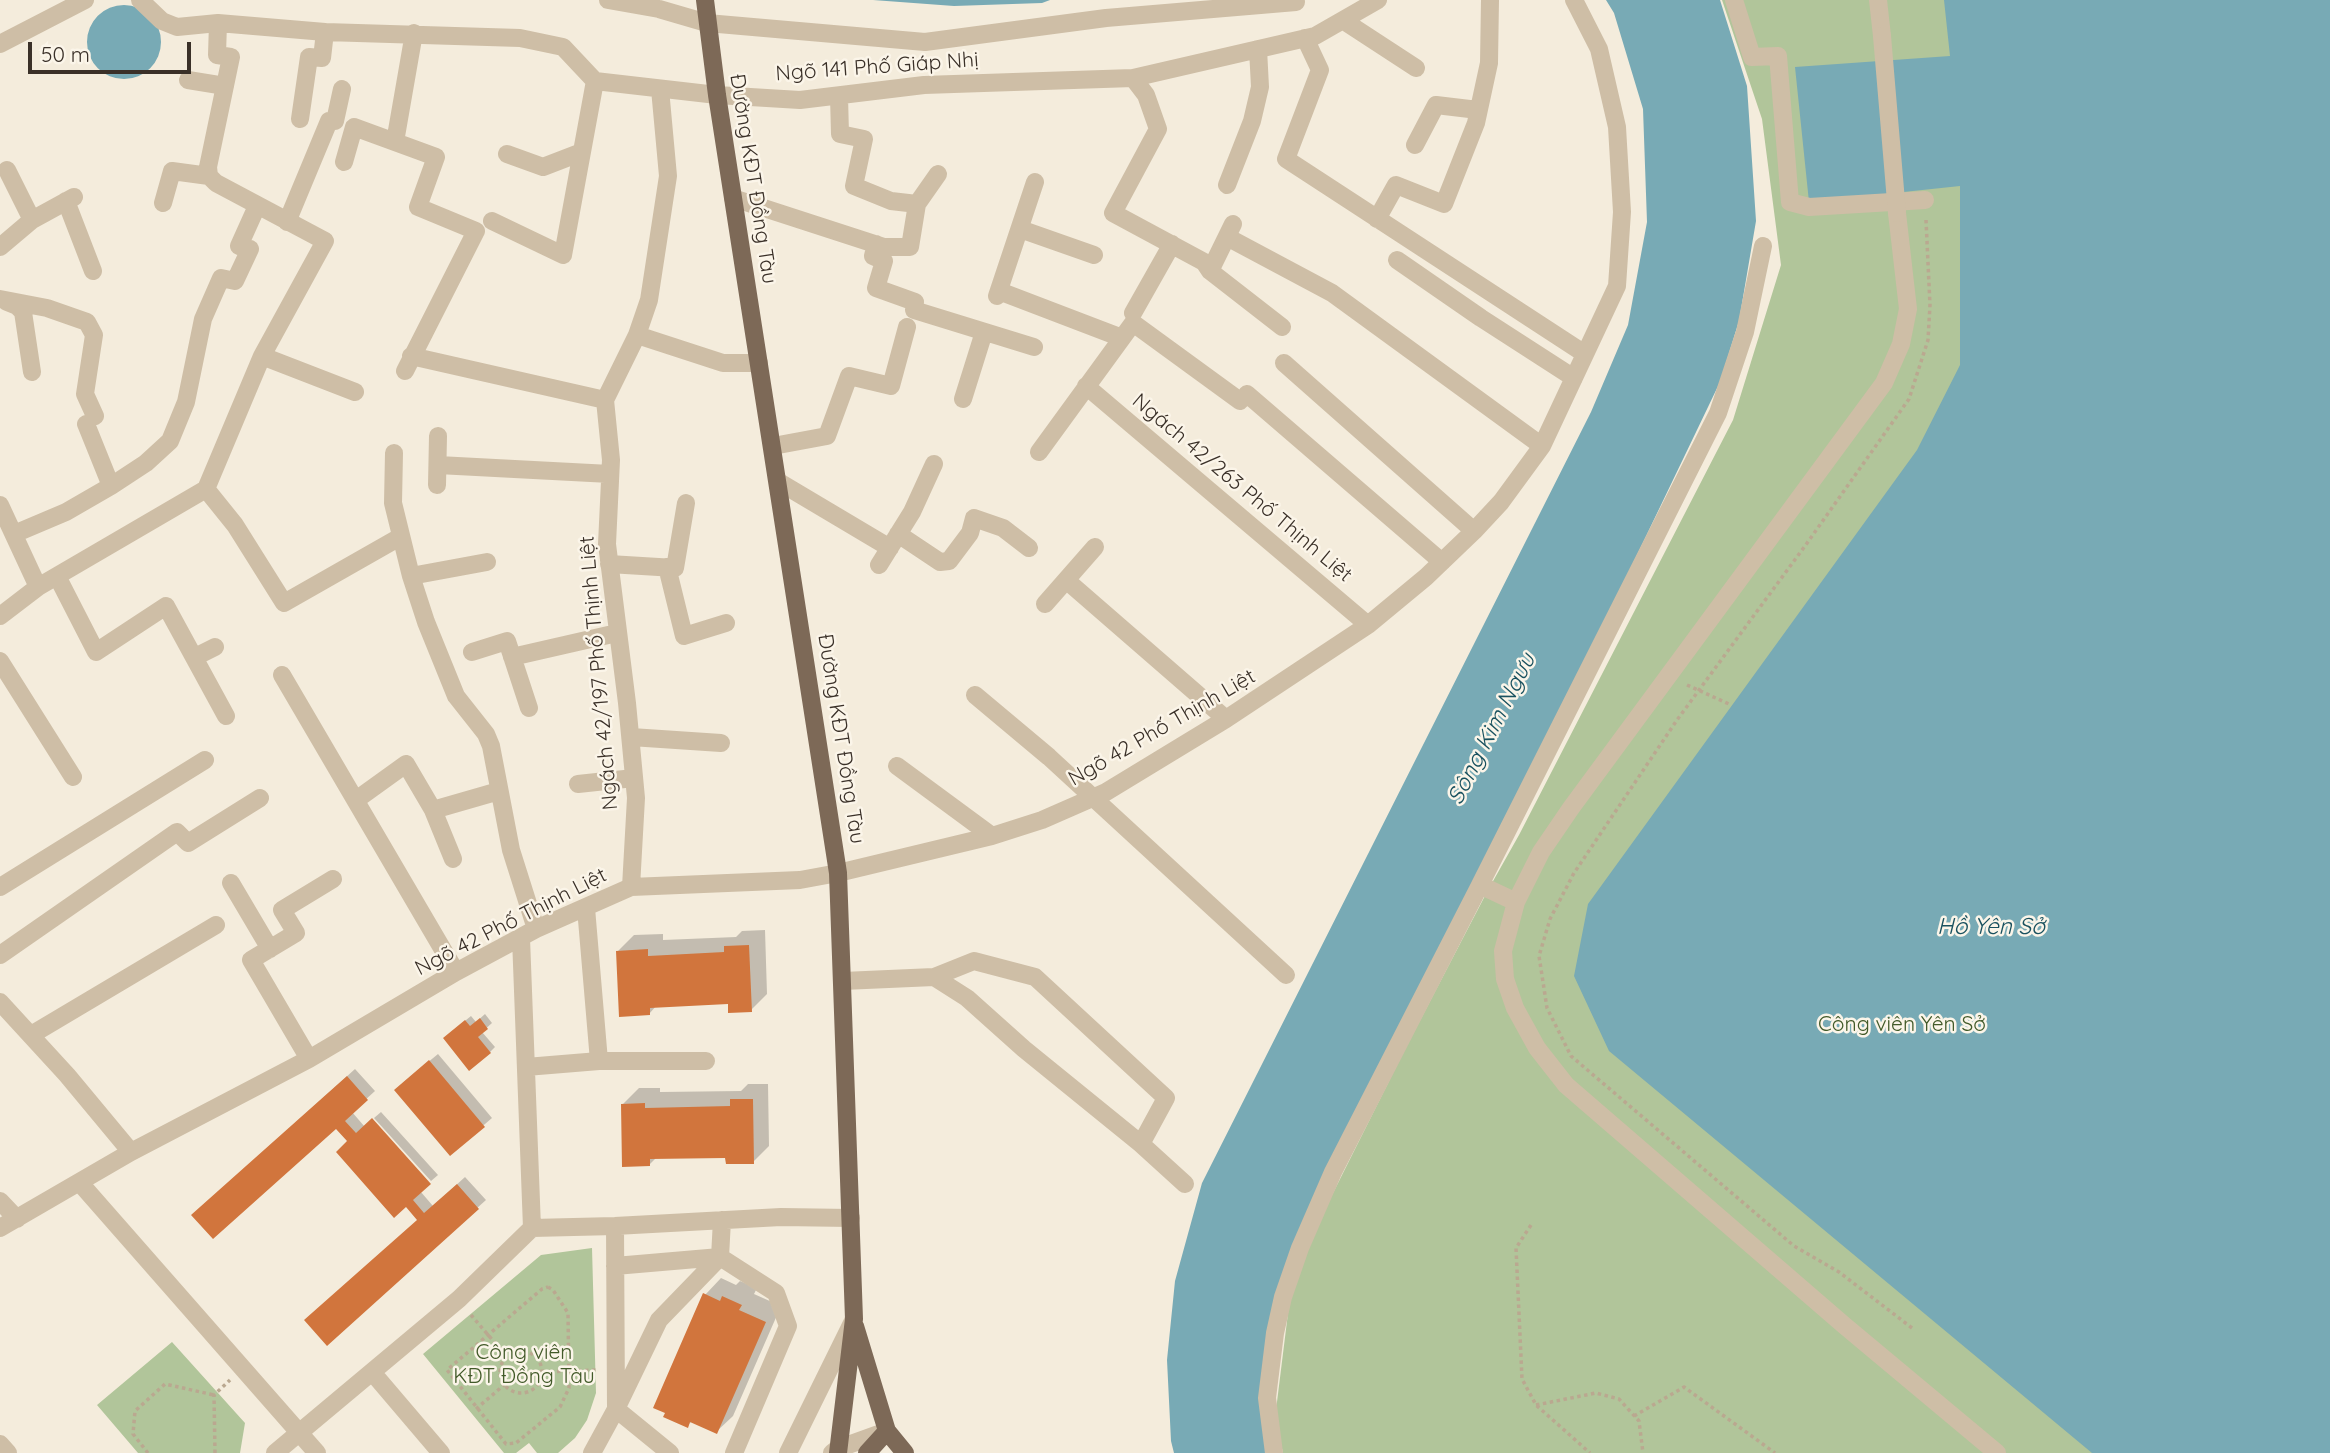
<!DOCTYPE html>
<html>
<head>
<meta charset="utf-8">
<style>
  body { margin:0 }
  #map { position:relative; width:2330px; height:1453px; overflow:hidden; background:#f4ecdc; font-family:Quicksand,sans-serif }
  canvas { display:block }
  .scale { position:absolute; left:28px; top:42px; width:163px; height:32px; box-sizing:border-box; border:4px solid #3a3028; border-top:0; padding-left:9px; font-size:21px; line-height:24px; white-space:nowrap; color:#3a3028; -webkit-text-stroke:5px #fbf5e9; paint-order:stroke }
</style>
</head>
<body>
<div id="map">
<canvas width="2330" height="1453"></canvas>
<div class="scale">50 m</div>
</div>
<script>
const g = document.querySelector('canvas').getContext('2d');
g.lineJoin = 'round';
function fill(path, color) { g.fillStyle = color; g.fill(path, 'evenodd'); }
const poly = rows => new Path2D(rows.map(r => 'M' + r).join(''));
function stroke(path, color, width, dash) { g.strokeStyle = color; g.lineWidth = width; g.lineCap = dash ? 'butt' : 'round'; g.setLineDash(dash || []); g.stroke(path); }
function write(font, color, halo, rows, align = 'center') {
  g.font = font + ' Quicksand,sans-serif'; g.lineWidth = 5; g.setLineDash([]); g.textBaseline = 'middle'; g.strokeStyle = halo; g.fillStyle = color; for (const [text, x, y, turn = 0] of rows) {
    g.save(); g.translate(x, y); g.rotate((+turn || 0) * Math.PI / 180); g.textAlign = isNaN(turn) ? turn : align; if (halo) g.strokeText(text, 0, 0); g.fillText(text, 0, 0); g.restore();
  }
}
const green = poly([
  [1722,0,2330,0,2330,1453,1283,1453,1275,1418,1290,1297,1313,1233,1403,1053,1488,890,1519,835,1733,420,1781,265,1762,119],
  [592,1248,596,1393,587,1420,575,1438,558,1453,537,1453,529,1443,516,1453,504,1453,423,1354,541,1255],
  [172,1342,245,1423,240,1453,138,1453,97,1405]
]);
const water = poly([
  [873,0,1050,0,1042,3,954,6],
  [1606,0,1720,0,1747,86,1756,221,1739,321,1720,382,1566,703,1276,1292,1265,1453,1174,1453,1171,1441,1167,1360,1175,1281,1202,1183,1591,412,1628,325,1647,222,1643,109,1614,13],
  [1944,0,2330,0,2330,1453,2092,1453,1609,1051,1574,976,1588,904,1917,450,1960,365,1960,186,1809,202,1795,67,1950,56],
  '87 42a37 37 0 1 1 74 0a37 37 0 1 1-74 0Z'
]);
const shadow = poly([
  [765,930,767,994,751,1010,730,1002,657,1005,649,1014,618,951,634,935,663,934,663,940,736,937,742,931],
  [485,1014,492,1023,482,1032,495,1047,490,1052,450,1033,471,1016,476,1022],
  [438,1054,492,1118,450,1154,404,1082],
  [355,1069,375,1091,352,1112,433,1206,465,1177,486,1200,327,1343,419,1219,336,1126,202,1207],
  [748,1084,768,1084,769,1146,753,1162,727,1156,657,1157,649,1165,623,1104,639,1088,660,1088,660,1092,741,1091],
  [381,1112,438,1175,431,1181,374,1118],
  [721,1278,736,1285,740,1281,757,1288,754,1294,781,1306,733,1416,716,1432,692,1421,687,1426,705,1295]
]);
const building = poly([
  [749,945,752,1012,728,1013,728,1004,650,1008,650,1015,619,1017,616,951,648,949,648,956,724,952,724,946],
  [480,1018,488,1029,478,1037,491,1053,469,1071,443,1038,465,1020,470,1026],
  [429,1060,485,1127,450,1156,394,1090],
  [347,1076,368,1100,345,1121,356,1133,372,1118,431,1184,413,1200,424,1213,457,1184,479,1209,327,1346,304,1320,417,1220,406,1207,394,1218,336,1152,347,1141,336,1129,213,1239,191,1215],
  [730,1099,753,1099,754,1164,726,1164,725,1158,650,1159,650,1166,622,1167,621,1104,645,1103,645,1108,730,1106],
  [703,1293,720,1301,722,1296,742,1305,739,1310,766,1322,717,1434,690,1422,688,1428,663,1417,665,1413,653,1408]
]);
const path = poly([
  [1687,685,1729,704],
  [1531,1225,1516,1248,1522,1379,1536,1405,1590,1453],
  [548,1287,553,1290,568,1313,569,1388,560,1407,516,1443,506,1444,447,1370,542,1289,548,1287],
  [471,1315,507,1357],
  [1912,1328,1839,1272,1794,1246,1571,1056,1547,1008,1539,956,1550,919,1574,873,1677,720,1805,546,1909,399,1928,340,1930,305,1926,220],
  '500 1372a21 21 0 1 1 42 0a21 21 0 1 1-42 0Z',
  [543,1372,597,1370],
  [1536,1405,1596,1393,1619,1399,1639,1421,1643,1453],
  [476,1409,504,1385],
  [1634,1416,1684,1387,1775,1453],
  [148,1453,133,1434,135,1411,165,1384,214,1395],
  [215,1453,214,1395,230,1380]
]);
const minor = poly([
  [140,0,162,21,177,27,218,23,325,32,520,38,563,47,595,81,717,95,800,100,924,85,1133,78,1315,36,1378,0],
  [608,0,659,9,707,23,925,42,1106,18,1296,2],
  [1734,0,1752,57,1778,56,1790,202,1809,207,1925,200],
  [1878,0,1882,36],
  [1344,21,1416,68],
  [1305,38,1320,70,1286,159,1585,354],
  [0,44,85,0],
  [1133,78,1146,95,1158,129,1113,213,1204,262,1210,271,1282,327],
  [188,80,225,86],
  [839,96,840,134,864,139,854,186,891,201,917,204],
  [300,119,309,57,322,58,325,32],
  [395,142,436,157,418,207,476,231,405,371],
  [1415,145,1436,105,1478,110],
  [507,154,543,167,582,152],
  [344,162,354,127,395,142,414,33],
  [7,170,32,220],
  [1227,185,1252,121,1260,87,1258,49],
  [733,198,884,247,910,247,917,204,938,174],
  [66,201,93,271],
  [163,203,172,171,209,176],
  [1897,213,1908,309,1901,344,1884,383,1571,808,1541,852,1516,902,1503,951,1505,979,1515,1008,1537,1048,1566,1085,1845,1326,1997,1453],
  [1377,219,1396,185,1444,204,1476,123,1489,63,1490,0],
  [492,221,563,255,595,81],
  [287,222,329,121,335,121,342,89],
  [1020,229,1094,255],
  [1227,237,1332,293,1542,446],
  [876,244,873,256,884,261,876,288,915,302,914,310,1034,347],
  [0,247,32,220,74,197],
  [1397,260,1481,318,1574,378],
  [1210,271,1233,224],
  [999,291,1122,338],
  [997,296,1035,182],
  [0,299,47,308,87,322,94,335,85,394,95,416],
  [7,302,17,306,23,312,32,372],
  [1133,313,1172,244],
  [637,335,723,363,759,363],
  [262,356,355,392],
  [411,356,605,400],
  [1284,363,1474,531],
  [1086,386,1368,625],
  [1247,394,1442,562],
  [963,399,984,332],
  [86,424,111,486],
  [773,446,827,436,849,376,891,386,907,327],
  [1039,452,1133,323,1240,401],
  [394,453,393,503,411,576,426,622,456,696,486,734,491,746,511,850,536,929],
  [438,465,610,474],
  [779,482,890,548],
  [437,485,438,436],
  [206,489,262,356,325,241,216,183,209,176,208,167,231,57,217,55,218,23],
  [206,489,235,525,284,603,400,537],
  [0,505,38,587],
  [14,534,66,512,111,486,146,463,170,441,186,402,203,319,221,278,235,281,250,249,239,246,257,206],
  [898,534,940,562,949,561,970,533,974,518,1003,528,1029,548],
  [609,564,675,568,686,503],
  [879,565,912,512,934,464],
  [667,567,684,636,726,623],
  [57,576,96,652,166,606,226,716],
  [411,576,487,562],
  [1066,580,1226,719],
  [1045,604,1095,547],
  [0,616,38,587,206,489],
  [472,652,507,641,529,708],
  [195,657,215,647],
  [512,657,617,633],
  [0,661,73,777],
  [282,675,456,972],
  [975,695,1049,757,1286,975],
  [631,737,721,743],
  [897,766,992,836],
  [578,784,634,778],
  [356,800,406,764,433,810,453,859],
  [433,810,499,791],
  [231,883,270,949],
  [1480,885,1718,413,1745,332,1763,246],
  [0,887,205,760],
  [631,887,636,798,627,703,607,544,611,460,605,400,637,335,649,300,668,176,660,89],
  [586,908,599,1061],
  [521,938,532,1228],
  [0,955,177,832,188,843,260,798],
  [934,977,974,961,1035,977,1166,1098,1141,1144],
  [843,981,934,977,967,998,1024,1049,1141,1144,1185,1184],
  [0,1002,67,1075,131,1152],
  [31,1035,216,925],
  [309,1059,251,960,296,933,282,910,333,879],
  [526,1067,599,1061,706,1061],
  [80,1183,317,1453],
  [0,1201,17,1219],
  [722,1220,720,1257,776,1293,788,1326,734,1453],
  [0,1228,131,1152,309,1059,456,972,536,929,631,887,800,880,838,873,992,836,1042,820,1106,792,1226,719,1368,625,1426,577,1474,531,1501,502,1542,446,1617,286,1622,212,1617,127,1599,49,1574,0],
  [532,1228,615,1226,781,1217,851,1218],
  [615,1266,720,1257,659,1320,616,1409,670,1453],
  [372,1372,441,1453],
  [0,1444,8,1453],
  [275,1453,459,1299,532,1228],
  [592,1453,616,1409,615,1226],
  [788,1453,853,1321],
  [832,1453,837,1449,887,1431],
  [1274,1453,1267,1398,1275,1333,1283,1297,1300,1248,1333,1172,1480,885,1516,902]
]);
const major = poly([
  [705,0,717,95,838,873,854,1319,838,1453],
  [855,1326,887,1431,905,1453],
  [867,1453,887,1431]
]);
const minorBridge = poly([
  [1882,36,1897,213]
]);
const streetNames = [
  ["Ngõ 141 Phố Giáp Nhị",877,67,-4],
  ["Đường KĐT Đồng Tàu",753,179,81],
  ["Ngách 42/263 Phố Thịnh Liệt",1242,488,40],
  ["Ngách 42/197 Phố Thịnh Liệt",599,673,-95],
  ["Ngõ 42 Phố Thịnh Liệt",1162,728,-30],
  ["Đường KĐT Đồng Tàu",841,739,81],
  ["Ngõ 42 Phố Thịnh Liệt",511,922,-27]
];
const parkNames = [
  ["Công viên Yên Sở",1902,1025],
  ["Công viên",524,1353],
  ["KĐT Đồng Tàu",524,1377]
];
const waterNames = [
  ["Sông Kim Ngưu",1492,729,-63],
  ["Hồ Yên Sở",1991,927]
];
fill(green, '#b1c59a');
fill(water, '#78aab5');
fill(shadow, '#0003');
fill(building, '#d1753d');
stroke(path, '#baa890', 3.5, [3.5, 3.5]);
stroke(minor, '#cebea6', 18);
stroke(major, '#7d6957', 18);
stroke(minorBridge, '#cebea6', 18);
write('21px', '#3a3028', '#fbf5e9', streetNames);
write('21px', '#425a29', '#fbf5e9', parkNames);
write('italic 23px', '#19515f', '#fbf5e9', waterNames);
</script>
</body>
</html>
